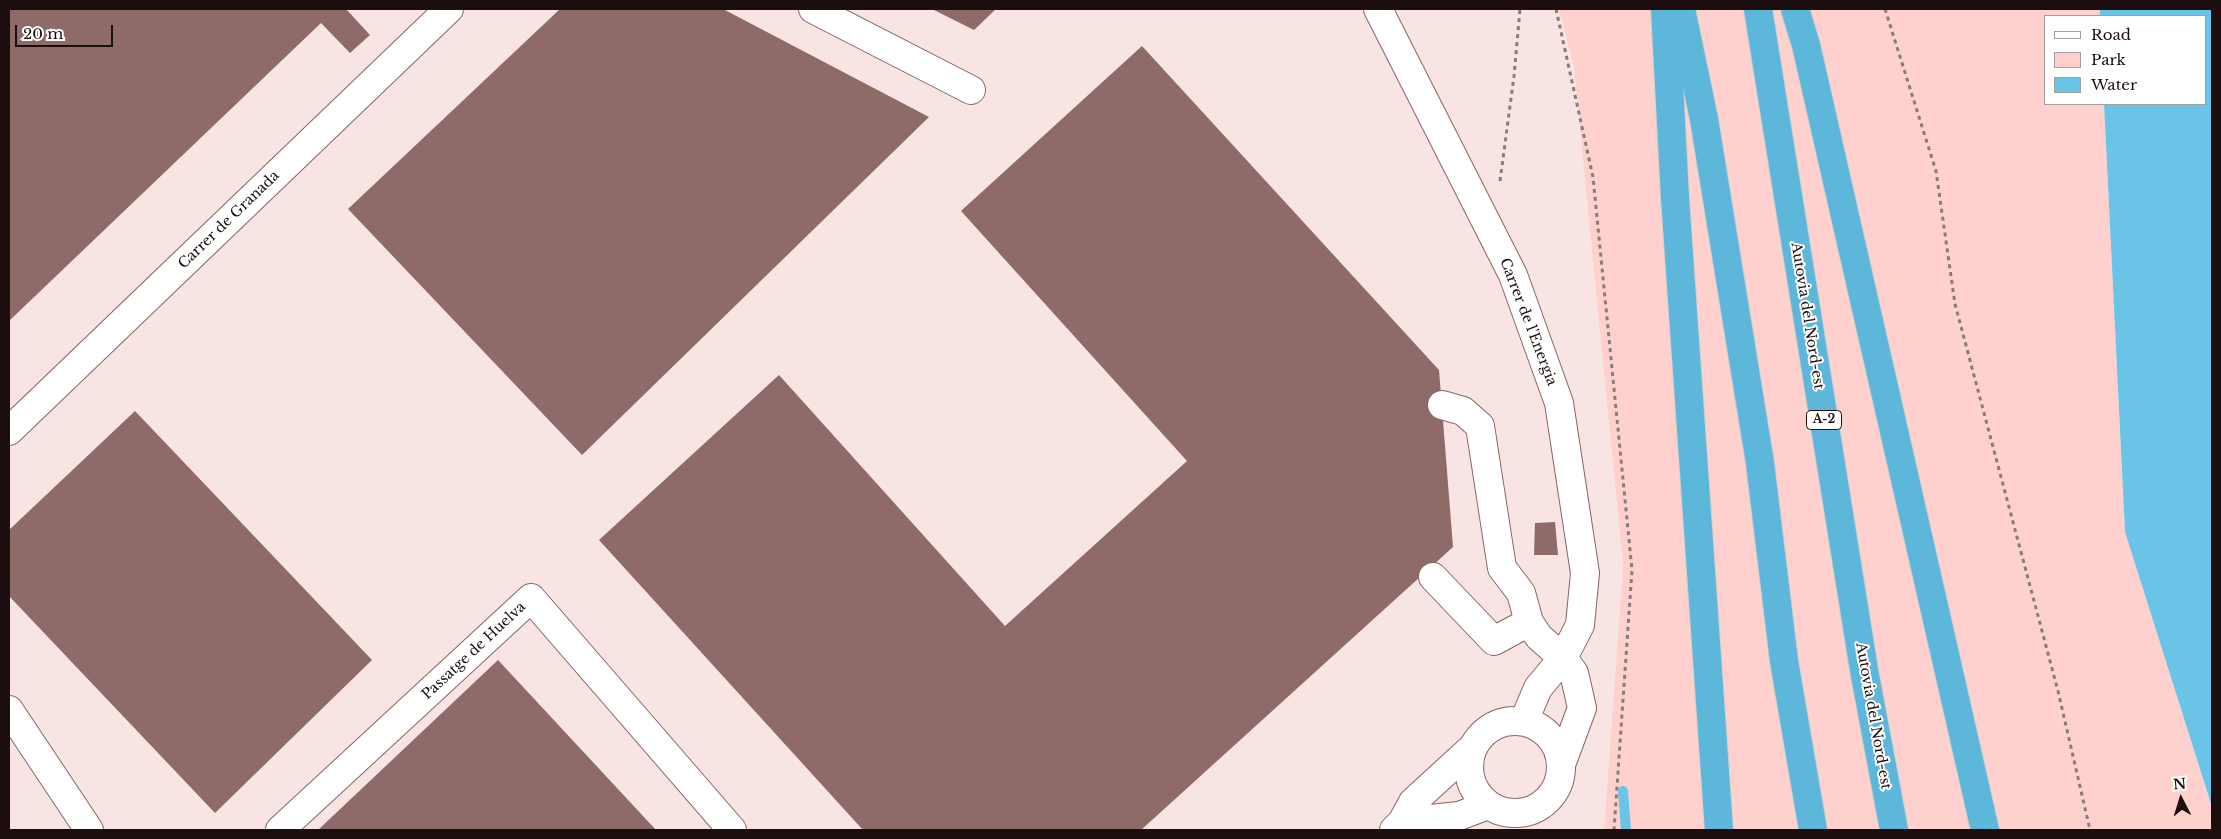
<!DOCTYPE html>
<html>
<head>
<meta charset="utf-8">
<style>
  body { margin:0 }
  #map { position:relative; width:2221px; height:839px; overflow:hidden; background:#faf1f1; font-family:"Libre Baskerville",serif }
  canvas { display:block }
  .frame { position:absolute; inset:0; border:10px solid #1c0e0e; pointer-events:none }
  .legend { position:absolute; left:2044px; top:15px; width:162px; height:90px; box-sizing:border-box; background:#fff; border:1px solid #a49f9f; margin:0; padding:6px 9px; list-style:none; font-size:15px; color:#1c0e0e }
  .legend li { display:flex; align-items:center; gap:10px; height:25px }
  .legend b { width:25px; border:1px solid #a49f9f }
  .north { position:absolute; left:2156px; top:774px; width:50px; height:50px; -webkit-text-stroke:4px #fff; paint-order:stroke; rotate:355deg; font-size:14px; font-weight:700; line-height:20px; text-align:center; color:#1c0e0e }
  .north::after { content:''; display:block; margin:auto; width:18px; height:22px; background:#1c0e0e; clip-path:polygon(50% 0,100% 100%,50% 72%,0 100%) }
  .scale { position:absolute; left:15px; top:25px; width:98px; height:22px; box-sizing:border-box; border:2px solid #1c0e0e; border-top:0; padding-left:6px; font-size:15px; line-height:18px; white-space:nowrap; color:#1c0e0e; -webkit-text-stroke:4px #fff; paint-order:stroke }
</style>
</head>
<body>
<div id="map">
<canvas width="2221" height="839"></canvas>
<div class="frame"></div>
<ul class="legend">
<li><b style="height:6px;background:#fff"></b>Road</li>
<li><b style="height:14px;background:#fed1ce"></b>Park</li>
<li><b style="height:14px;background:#69c4e8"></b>Water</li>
</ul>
<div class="north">N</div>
<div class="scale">20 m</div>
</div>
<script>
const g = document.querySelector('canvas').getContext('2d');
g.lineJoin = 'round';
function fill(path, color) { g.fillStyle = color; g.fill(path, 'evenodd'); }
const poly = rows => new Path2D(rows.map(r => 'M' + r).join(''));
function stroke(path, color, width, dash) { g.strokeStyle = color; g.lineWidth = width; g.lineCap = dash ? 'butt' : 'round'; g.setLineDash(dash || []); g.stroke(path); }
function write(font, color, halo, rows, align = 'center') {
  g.font = font + ' "Libre Baskerville",serif'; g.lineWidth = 4; g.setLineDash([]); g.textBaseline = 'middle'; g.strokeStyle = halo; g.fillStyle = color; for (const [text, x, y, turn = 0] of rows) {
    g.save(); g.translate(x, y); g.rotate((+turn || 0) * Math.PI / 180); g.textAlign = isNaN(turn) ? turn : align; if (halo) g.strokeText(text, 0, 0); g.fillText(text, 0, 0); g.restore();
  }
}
const built = poly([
  [9,9,1559,9,1574,68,1623,566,1604,830,9,830]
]);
const green = poly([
  [1559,9,2100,9,2100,16,2045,16,2045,104,2104,104,2125,532,2212,807,2212,830,1604,830,1623,566,1574,68]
]);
const water = poly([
  [2100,9,2212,9,2212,807,2125,532,2104,104,2205,104,2205,16,2100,16]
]);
const stream = poly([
  [1623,791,1626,830]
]);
const building = poly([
  [9,9,346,9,370,35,350,53,321,23,9,321],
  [560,9,723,9,929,117,582,455,348,209],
  [932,9,996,9,974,30],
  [1142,46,1439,370,1453,547,1141,830,863,830,599,540,779,375,1005,626,1187,461,961,211],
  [135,411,372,660,215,813,9,596,9,530],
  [1555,522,1558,555,1534,555,1535,523],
  [498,660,656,830,318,830]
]);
const path = poly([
  [1556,9,1593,177,1632,570,1614,830],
  [1885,9,1936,171,1955,304,2058,691,2090,830],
  [1500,181,1514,76,1520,9]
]);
const minor = poly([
  [813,9,971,90],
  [1378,9,1513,275,1559,403,1585,573,1580,625,1563,658,1538,688,1524,721],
  [1442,405,1463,411,1480,426,1502,568,1521,593,1529,622,1539,637,1563,658,1574,673,1582,708,1562,762],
  [9,431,449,9],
  [1433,577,1494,641,1529,622],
  [9,710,89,830],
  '1469 767a46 46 0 1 1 92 0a46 46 0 1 1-92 0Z',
  [1402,822,1459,816,1488,805],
  [280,830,531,598,732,830],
  [1394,830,1402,822,1413,802,1473,747]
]);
const highway = poly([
  [1665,9,1675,198,1719,830],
  [1681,9,1704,119,1760,463,1784,661,1813,830],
  [1758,9,1864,670,1894,830],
  [1795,9,1806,45,1985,830]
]);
const shields = [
  [1824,420,35]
];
const shieldNames = [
  ["A-2",1824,420]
];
const streetNames = [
  ["Carrer de Granada",229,220,-44],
  ["Autovia del Nord-est",1807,316,81],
  ["Carrer de l'Energia",1528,322,69],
  ["Passatge de Huelva",474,651,-43],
  ["Autovia del Nord-est",1873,716,80]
];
fill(built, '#f8e4e3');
fill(green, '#fed1ce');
fill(water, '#69c4e8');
stroke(stream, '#69c4e8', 10);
fill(building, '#8e6a68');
stroke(minor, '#886563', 30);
stroke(highway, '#d2cfcf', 30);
stroke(path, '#877b7b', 3, [4, 4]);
stroke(minor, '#fff', 28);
stroke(highway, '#5cb7da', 28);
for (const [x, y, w] of shields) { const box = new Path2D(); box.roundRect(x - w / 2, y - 9.5, w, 19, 4); g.fillStyle = '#fff'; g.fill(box); stroke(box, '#1c0e0e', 1); }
write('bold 12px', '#1c0e0e', null, shieldNames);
write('14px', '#1c0e0e', '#fff', streetNames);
</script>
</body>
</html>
